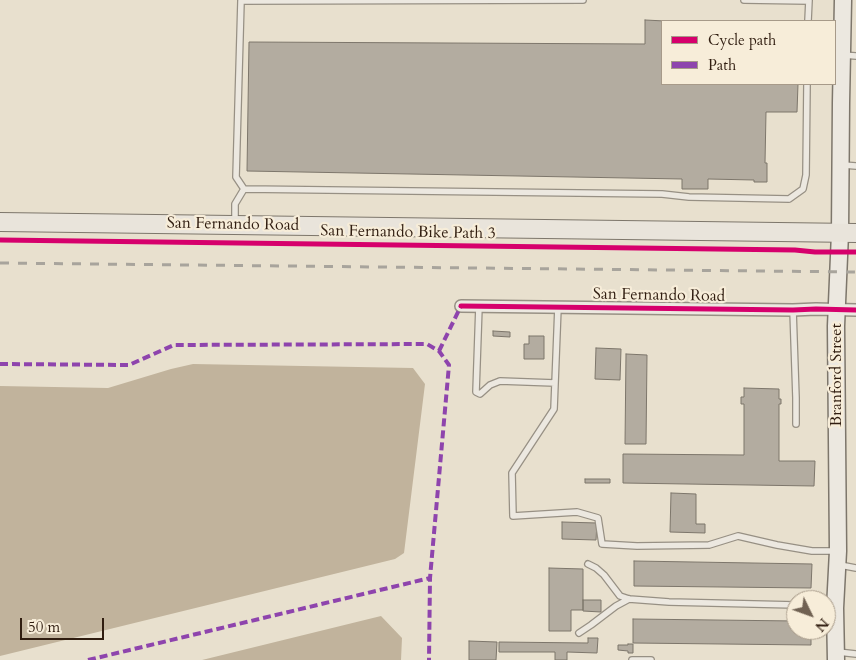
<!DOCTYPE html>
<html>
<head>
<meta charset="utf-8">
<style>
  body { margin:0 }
  #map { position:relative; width:856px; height:660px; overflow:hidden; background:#e8e0ce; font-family:Cardo,serif }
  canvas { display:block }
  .legend { position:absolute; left:661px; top:20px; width:175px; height:65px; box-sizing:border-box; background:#f7edd9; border:1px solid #a79a89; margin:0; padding:6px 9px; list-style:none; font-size:15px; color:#301d10 }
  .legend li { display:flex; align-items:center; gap:10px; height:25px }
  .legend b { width:25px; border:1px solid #a79a89 }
  .north { position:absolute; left:786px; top:590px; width:50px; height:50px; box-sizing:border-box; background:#f7edd9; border:1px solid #a79a89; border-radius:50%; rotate:132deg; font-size:14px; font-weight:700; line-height:20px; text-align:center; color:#301d10 }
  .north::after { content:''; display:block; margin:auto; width:18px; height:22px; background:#706152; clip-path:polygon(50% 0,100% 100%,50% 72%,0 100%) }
  .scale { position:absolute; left:20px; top:618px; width:84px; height:22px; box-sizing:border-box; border:2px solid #301d10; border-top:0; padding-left:6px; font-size:15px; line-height:18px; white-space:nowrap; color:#301d10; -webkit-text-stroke:4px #f7edd9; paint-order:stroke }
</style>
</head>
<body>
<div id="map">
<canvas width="856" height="660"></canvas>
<ul class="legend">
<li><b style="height:6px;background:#d6006c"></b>Cycle path</li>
<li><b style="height:6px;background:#8e44ad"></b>Path</li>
</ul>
<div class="north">N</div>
<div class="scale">50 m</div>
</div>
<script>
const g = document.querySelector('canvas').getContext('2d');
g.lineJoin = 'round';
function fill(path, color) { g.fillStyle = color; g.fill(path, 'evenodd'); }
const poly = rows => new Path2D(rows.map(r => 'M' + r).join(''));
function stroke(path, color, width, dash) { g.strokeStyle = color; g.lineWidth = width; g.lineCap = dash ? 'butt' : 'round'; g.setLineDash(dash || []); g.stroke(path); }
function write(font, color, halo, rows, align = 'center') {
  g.font = font + ' Cardo,serif'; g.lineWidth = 4.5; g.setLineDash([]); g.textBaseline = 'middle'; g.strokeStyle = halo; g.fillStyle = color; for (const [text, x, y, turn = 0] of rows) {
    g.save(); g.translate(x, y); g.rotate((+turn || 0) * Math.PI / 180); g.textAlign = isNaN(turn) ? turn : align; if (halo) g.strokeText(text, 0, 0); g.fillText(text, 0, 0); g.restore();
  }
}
const water = poly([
  [193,364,413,368,425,384,404,553,395,559,0,656,0,386,108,388,171,369],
  [381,616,402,638,401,660,202,660]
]);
const building = poly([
  [645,20,665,21,662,21,662,84,798,84,797,112,766,112,765,163,767,163,767,182,754,182,754,180,708,179,708,189,682,189,682,179,247,171,249,42,645,44,645,20],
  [493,331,510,332,510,337,493,336,493,331],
  [529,336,544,336,544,359,524,359,524,344,529,344,529,336],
  [596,348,621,349,620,380,595,379,596,348],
  [626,354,647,355,646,444,625,444,626,354],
  [744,388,779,389,779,399,781,399,781,404,779,404,779,461,815,461,814,486,623,483,623,454,744,455,744,404,741,404,741,397,744,397,744,388],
  [585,479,610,479,610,483,585,483,585,479],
  [671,493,696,494,696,524,705,524,705,533,670,532,671,493],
  [562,522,597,523,596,540,562,539,562,522],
  [634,561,812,564,811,588,634,586,634,561],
  [549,568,583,569,583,610,571,610,571,631,549,631,549,568],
  [583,600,601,600,601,612,583,611,583,600],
  [633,619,796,621,796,630,811,630,811,645,633,643,633,619],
  [588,638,598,638,597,653,567,652,567,660,555,660,555,652,499,652,499,642,588,643,588,638],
  [469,641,497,642,496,660,469,660,469,641],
  [628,644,633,644,633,653,628,653,628,651,618,650,618,645,628,645,628,644]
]);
const lane = poly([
  [583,0,241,1,236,177,244,189,662,194,689,197,789,199,803,189,806,175,807,84],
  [744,0,809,1],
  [808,21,809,0],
  [843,55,856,56],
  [843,165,856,166],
  [235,222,235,204,244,189],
  [479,306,476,392,480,394,490,385,500,381,555,383],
  [558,307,554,409,512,473,513,516,577,512,598,518,602,544,637,546,709,545,738,536,777,545,812,551,837,551],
  [793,310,796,398,796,424],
  [588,564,596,568,604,575,620,596,629,599,669,602,796,605],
  [840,565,856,568],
  [579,633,591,625,616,606,629,599],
  [838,652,856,654],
  [632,660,651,660]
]);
const street = poly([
  [461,306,793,310,816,309,856,310]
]);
const secondary = poly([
  [836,660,835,608,838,551,836,326,840,233,841,103,843,0]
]);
const primary = poly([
  [0,222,856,233]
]);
const rail = poly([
  [0,263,856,272]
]);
const quiet = poly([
  [439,351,461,306],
  [0,364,129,365,174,345,427,344,439,351,449,365,430,578,429,660],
  [88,660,430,578]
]);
const cycleway = poly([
  [0,240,795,250,815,252,856,252],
  [461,306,793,310,816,309,856,310]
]);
const streetNames = [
  ["San Fernando Road",233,225,1],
  ["San Fernando Bike Path 3",408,233,1],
  ["San Fernando Road",659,296,1],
  ["Branford Street",837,375,-90]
];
fill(water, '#c1b39c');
fill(building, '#b3aca0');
stroke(building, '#7d766b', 1);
stroke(lane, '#979084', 8);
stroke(street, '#979084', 14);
stroke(secondary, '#7d766b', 19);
stroke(primary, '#7d766b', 20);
stroke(lane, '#ece8e0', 5.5);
stroke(street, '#ece8e0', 11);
stroke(secondary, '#ece8e0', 16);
stroke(primary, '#e9e4db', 18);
stroke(rail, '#a8a49c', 3, [9, 9]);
stroke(quiet, '#8e44ad', 4, [8, 4]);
stroke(cycleway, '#d6006c', 5);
write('16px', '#301d10', '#f7edd9', streetNames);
</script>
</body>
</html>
